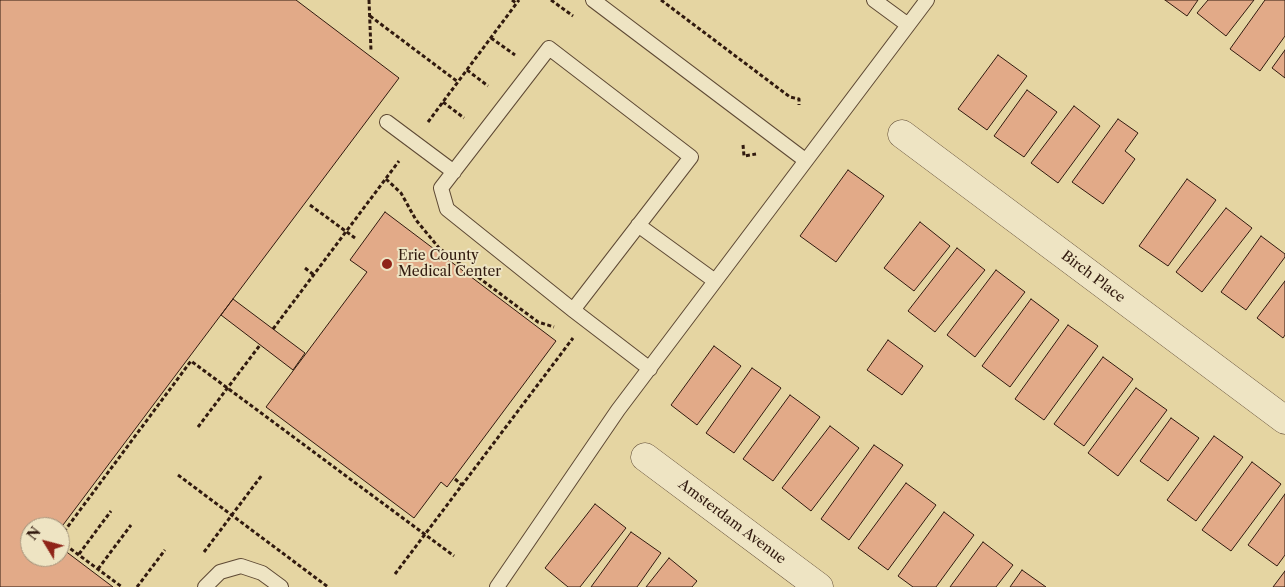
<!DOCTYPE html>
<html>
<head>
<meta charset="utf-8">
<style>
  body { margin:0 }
  #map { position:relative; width:1285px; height:587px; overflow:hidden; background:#e5d5a2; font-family:"Libre Caslon Text",serif }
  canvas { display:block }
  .north { position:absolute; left:20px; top:517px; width:50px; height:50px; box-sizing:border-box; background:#eee4c3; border:1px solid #a2937b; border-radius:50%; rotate:307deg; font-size:14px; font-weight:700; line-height:20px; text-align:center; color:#311a0f }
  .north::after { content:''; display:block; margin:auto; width:18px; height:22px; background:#8f2418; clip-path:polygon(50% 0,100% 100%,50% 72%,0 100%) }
</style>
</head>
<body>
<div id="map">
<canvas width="1285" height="587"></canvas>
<div class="north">N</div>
</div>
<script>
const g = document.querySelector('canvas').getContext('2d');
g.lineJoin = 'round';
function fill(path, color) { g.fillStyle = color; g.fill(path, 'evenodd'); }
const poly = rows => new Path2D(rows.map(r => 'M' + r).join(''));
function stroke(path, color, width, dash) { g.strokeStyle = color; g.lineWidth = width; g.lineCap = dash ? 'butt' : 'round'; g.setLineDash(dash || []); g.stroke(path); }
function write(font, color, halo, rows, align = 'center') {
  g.font = font + ' "Libre Caslon Text",serif'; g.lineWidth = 4; g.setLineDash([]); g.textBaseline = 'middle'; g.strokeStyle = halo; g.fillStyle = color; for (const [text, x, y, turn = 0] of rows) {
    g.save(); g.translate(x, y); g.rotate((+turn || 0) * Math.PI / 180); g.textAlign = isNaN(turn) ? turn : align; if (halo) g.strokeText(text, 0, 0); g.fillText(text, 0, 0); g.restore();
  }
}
const building = poly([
  [0,0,296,0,399,78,60,529,60,527,30,527,30,557,60,557,60,547,113,587,0,587,0,0],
  [1165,0,1198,0,1187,16,1165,0],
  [1208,0,1254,0,1226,36,1197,13,1208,0],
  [1265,0,1285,0,1285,36,1260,71,1230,49,1265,0],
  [1285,50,1285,78,1272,68,1285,50],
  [998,55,1027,76,987,130,958,109,998,55],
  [1027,90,1057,112,1024,157,994,136,1027,90],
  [1074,106,1100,126,1058,183,1031,163,1074,106],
  [1118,119,1138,133,1125,151,1135,159,1103,204,1072,182,1118,119],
  [848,170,884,196,836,262,800,236,848,170],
  [1187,179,1216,200,1168,266,1139,246,1187,179],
  [1226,208,1252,228,1202,292,1176,272,1226,208],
  [385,212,556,341,447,487,441,482,414,518,266,407,367,272,350,260,385,212],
  [920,222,950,246,914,291,884,268,920,222],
  [1261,236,1285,254,1285,257,1246,310,1221,292,1261,236],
  [957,248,985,270,935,332,908,311,957,248],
  [996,270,1025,292,975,357,947,335,996,270],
  [1285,281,1285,335,1283,338,1257,318,1285,281],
  [233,299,305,353,293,370,221,315,233,299],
  [1031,299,1059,320,1010,387,982,366,1031,299],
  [1068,325,1098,346,1044,420,1015,399,1068,325],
  [888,340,923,366,902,395,867,370,888,340],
  [714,346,741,366,697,425,671,405,714,346],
  [1103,357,1133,379,1084,446,1054,424,1103,357],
  [752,368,781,388,734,453,706,433,752,368],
  [1136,388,1167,410,1118,476,1088,453,1136,388],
  [790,395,820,417,773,481,743,459,790,395],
  [1171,418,1199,438,1168,481,1140,461,1171,418],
  [830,426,859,448,811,511,782,488,830,426],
  [1214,436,1243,457,1196,521,1167,500,1214,436],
  [874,445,903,465,849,540,821,519,874,445],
  [1252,462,1281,484,1231,551,1202,530,1252,462],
  [906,483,936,505,888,570,858,548,906,483],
  [1285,494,1285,555,1277,566,1248,545,1285,494],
  [595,504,626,528,580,587,568,587,545,568,595,504],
  [944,512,974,535,936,587,913,587,898,576,944,512],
  [631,532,661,553,637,587,591,587,631,532],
  [983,542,1013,565,996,587,950,587,983,542],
  [669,558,697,581,692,587,646,587,669,558],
  [1022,570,1046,587,1010,587,1022,570],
  [1285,571,1285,587,1273,587,1285,571]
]);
const path = poly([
  [369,0,371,51],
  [512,0,516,3],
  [551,0,573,16],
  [661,0,790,97,799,99,799,105],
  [370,16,458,82],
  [491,38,515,55],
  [467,70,488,86],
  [443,102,464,118],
  [428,122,519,0],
  [743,145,744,156,756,154],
  [386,179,401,193,416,220,439,248,538,322,554,327],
  [310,205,355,238],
  [305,268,314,275],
  [273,329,399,161],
  [198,427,260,345],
  [178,475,328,587],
  [455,479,462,485],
  [60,537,191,361,454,556],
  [60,541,122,587],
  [204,552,262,475],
  [79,554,111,511],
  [98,569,131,525],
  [395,574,573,338],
  [137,587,165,550]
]);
const service = poly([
  [593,0,805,160],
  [874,0,908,25],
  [387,122,454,172],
  [638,225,715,281],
  [573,310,691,157,549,48,441,188,447,209,573,310,650,369],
  [205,587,220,572,241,566,262,573,281,587],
  [497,587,618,410,927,0]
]);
const minor = poly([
  [902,134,1285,420],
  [645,457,819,587]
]);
const markers = [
  [387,264,6,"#8f2418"]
];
const poiNames = [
  ["Erie County",398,256],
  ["Medical Center",398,272]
];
const streetNames = [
  ["Birch Place",1093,277,37],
  ["Amsterdam Avenue",732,522,37]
];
fill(building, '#e2aa88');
stroke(building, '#311a0f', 1);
stroke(service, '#5e4934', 16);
stroke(minor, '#5e4934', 29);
stroke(path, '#311a0f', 3, [4, 2.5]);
stroke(service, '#eee4c3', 14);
stroke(minor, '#eee4c3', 28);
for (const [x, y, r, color] of markers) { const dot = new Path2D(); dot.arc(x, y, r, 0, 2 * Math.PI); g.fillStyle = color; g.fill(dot); stroke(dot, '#eee4c3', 2); }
write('14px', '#311a0f', '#eee4c3', poiNames, 'left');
write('14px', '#311a0f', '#eee4c3', streetNames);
</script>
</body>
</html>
